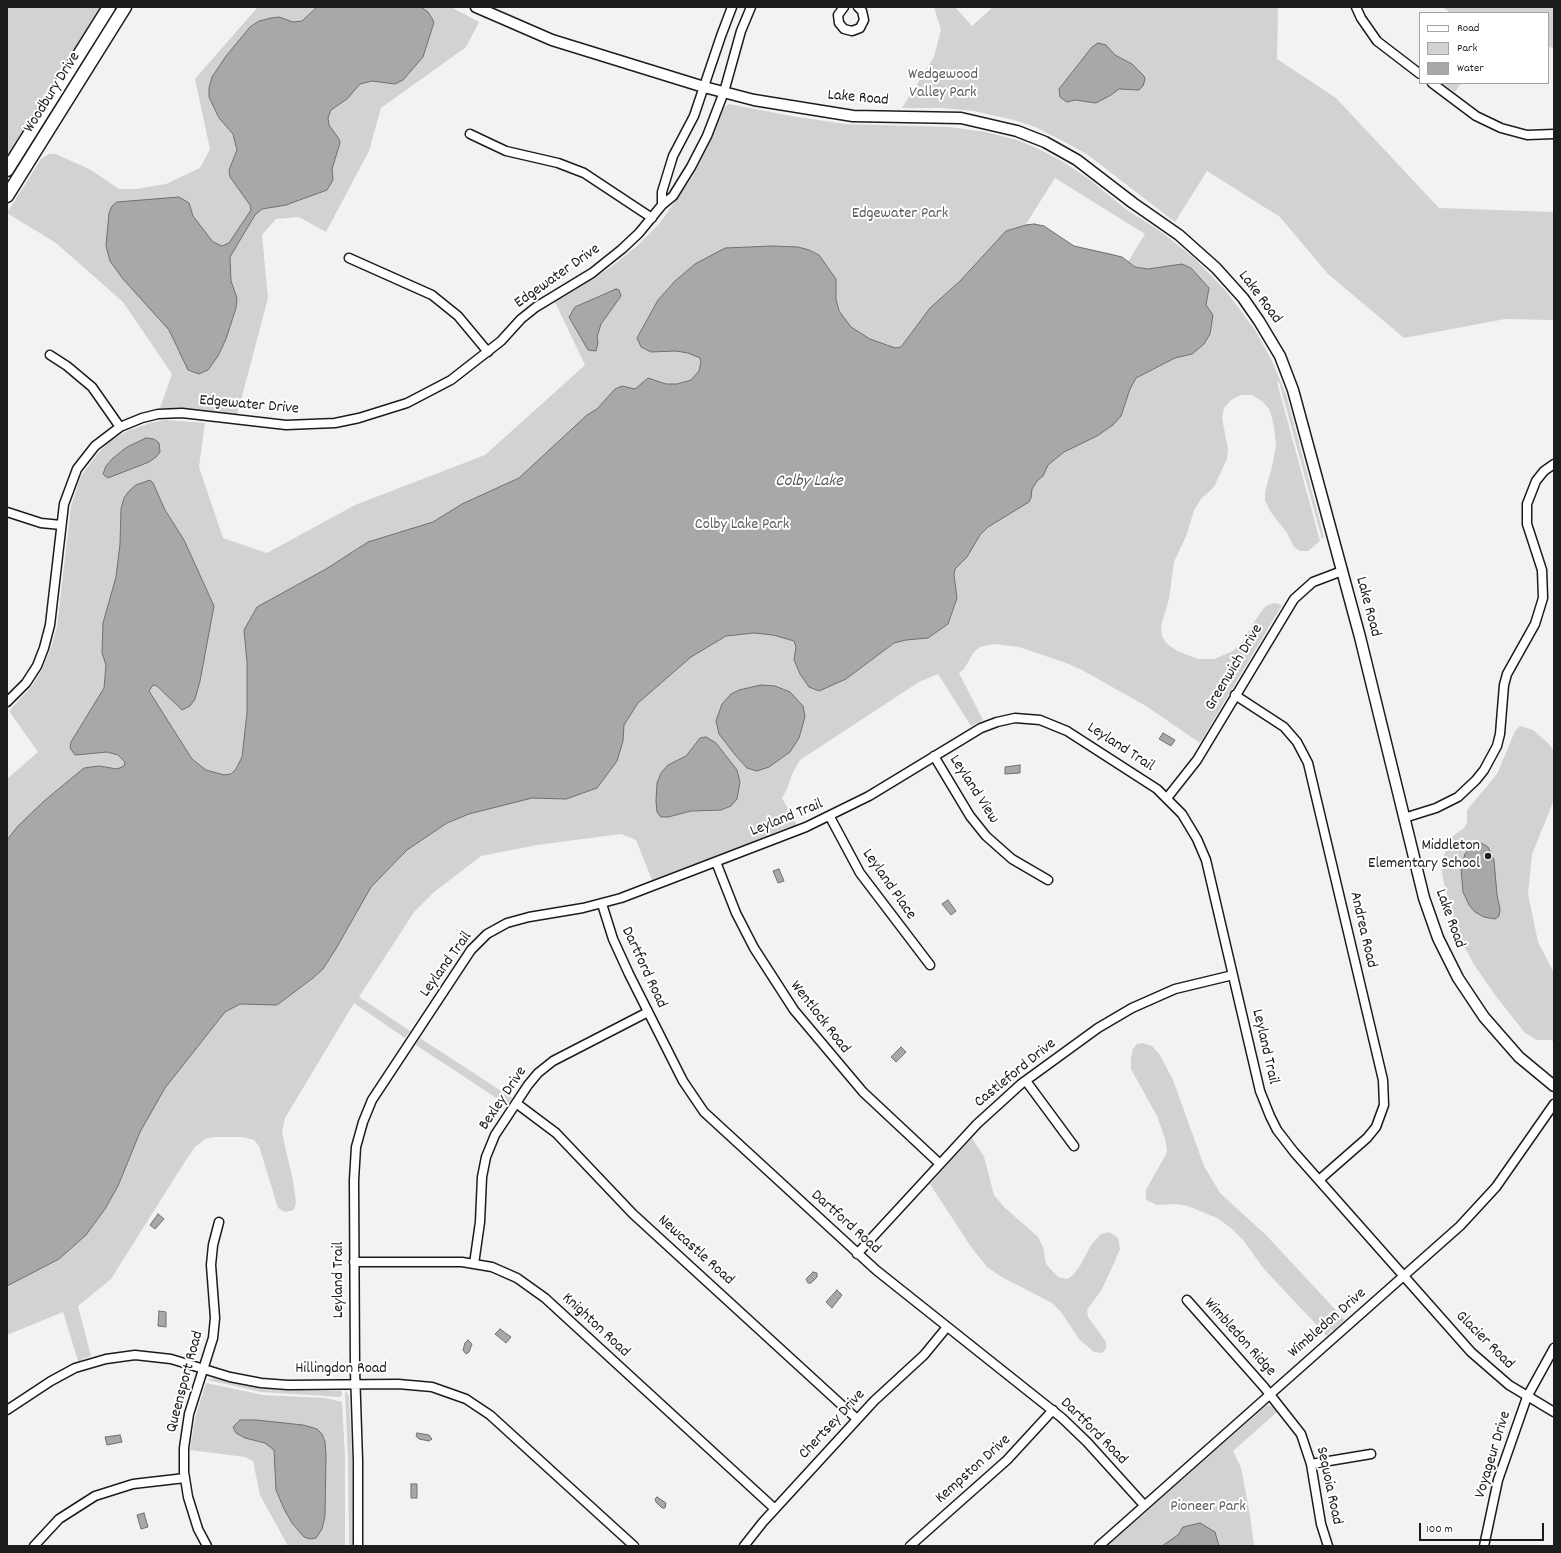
<!DOCTYPE html>
<html>
<head>
<meta charset="utf-8">
<style>
  body { margin:0 }
  #map { position:relative; width:1561px; height:1553px; overflow:hidden; background:#f2f2f2; font-family:Dekko,sans-serif }
  canvas { display:block }
  .frame { position:absolute; inset:0; border:8px solid #1c1c1c; pointer-events:none }
  .legend { position:absolute; left:1419px; top:12px; width:130px; height:72px; box-sizing:border-box; background:#fff; border:1px solid #a4a4a4; margin:0; padding:5px 7px; list-style:none; font-size:12px; color:#1c1c1c }
  .legend li { display:flex; align-items:center; gap:8px; height:20px }
  .legend b { width:20px; border:1px solid #a4a4a4 }
  .scale { position:absolute; left:1419px; top:1523px; width:125px; height:18px; box-sizing:border-box; border:2px solid #1c1c1c; border-top:0; padding-left:5px; font-size:12px; line-height:14px; white-space:nowrap; color:#1c1c1c; -webkit-text-stroke:3px #fff; paint-order:stroke }
</style>
</head>
<body>
<div id="map">
<canvas width="1561" height="1553"></canvas>
<div class="frame"></div>
<ul class="legend">
<li><b style="height:5px;background:#fff"></b>Road</li>
<li><b style="height:11px;background:#d2d2d2"></b>Park</li>
<li><b style="height:11px;background:#a8a8a8"></b>Water</li>
</ul>
<div class="scale">100 m</div>
</div>
<script>
const g = document.querySelector('canvas').getContext('2d');
g.lineJoin = 'round';
function fill(path, color) { g.fillStyle = color; g.fill(path, 'evenodd'); }
const poly = rows => new Path2D(rows.map(r => 'M' + r).join(''));
function stroke(path, color, width, dash) { g.strokeStyle = color; g.lineWidth = width; g.lineCap = dash ? 'butt' : 'round'; g.setLineDash(dash || []); g.stroke(path); }
function write(font, color, halo, rows, align = 'center') {
  g.font = font + ' Dekko,sans-serif'; g.lineWidth = 4; g.setLineDash([]); g.textBaseline = 'middle'; g.strokeStyle = halo; g.fillStyle = color; for (const [text, x, y, turn = 0] of rows) {
    g.save(); g.translate(x, y); g.rotate((+turn || 0) * Math.PI / 180); g.textAlign = isNaN(turn) ? turn : align; if (halo) g.strokeText(text, 0, 0); g.fillText(text, 0, 0); g.restore();
  }
}
const green = poly([
  [7,7,101,7,7,156],
  [256,7,451,7,479,22,466,47,381,108,369,151,326,232,299,217,276,219,262,235,268,298,237,415,182,408,160,408,172,374,123,302,56,243,7,213,41,159,49,154,56,154,91,170,119,189,136,189,166,184,200,168,210,149,195,79,256,9],
  [934,7,955,7,972,26,993,7,1278,7,1277,59,1336,98,1439,208,1554,212,1554,320,1505,319,1404,338,1328,274,1280,217,1207,171,1175,222,1088,155,1065,142,1035,127,1014,120,974,111,942,108,902,108,934,57,941,30],
  [1442,7,1554,7,1554,48,1548,47,1548,13,1451,13],
  [1446,83,1461,83,1455,92,1445,85],
  [729,104,797,117,846,124,949,127,986,132,1017,140,1039,149,1065,163,1090,180,1127,210,1160,231,1193,257,1226,291,1255,330,1272,361,1286,394,1324,537,1322,539,1279,382,1277,382,1320,541,1308,551,1300,551,1294,547,1287,533,1270,511,1265,500,1265,492,1272,467,1276,445,1274,427,1270,410,1262,401,1252,395,1241,395,1231,400,1224,408,1222,418,1228,449,1227,459,1214,487,1201,499,1194,510,1187,534,1174,562,1169,599,1161,626,1162,636,1166,643,1177,651,1198,659,1214,659,1231,652,1240,645,1260,613,1266,606,1274,603,1282,605,1200,743,1146,706,1082,670,1066,663,1019,647,994,644,980,647,974,652,964,669,959,673,983,720,971,726,938,674,919,682,800,760,792,774,787,789,782,798,797,825,652,880,636,840,621,834,537,845,481,856,433,893,414,912,359,997,410,1031,405,1038,354,1003,285,1118,282,1133,293,1181,296,1203,294,1210,285,1212,278,1208,259,1146,254,1140,243,1137,213,1137,205,1139,195,1147,184,1163,111,1279,78,1306,91,1356,78,1361,63,1312,7,1335,7,779,38,752,9,711,32,686,42,670,52,645,57,626,71,506,81,476,98,453,109,442,127,431,150,423,164,420,205,423,199,467,223,538,267,553,355,505,485,455,585,365,555,302,611,267,637,246,659,224,692,178,710,143,723,108],
  [1055,178,1145,234,1128,262,1122,257,1110,253,1074,246,1044,226,1026,224],
  [1520,726,1533,730,1550,745,1554,752,1554,800,1532,854,1528,894,1538,942,1554,973,1554,1042,1551,1040,1537,1040,1525,1033,1495,995,1473,963,1457,933,1443,879,1441,865,1450,838,1464,828,1467,822,1467,810,1497,774,1515,731],
  [420,1038,512,1098,507,1105,416,1045],
  [1143,1043,1152,1046,1160,1055,1173,1080,1204,1166,1220,1193,1266,1235,1345,1320,1333,1331,1332,1329,1327,1336,1264,1269,1243,1240,1232,1229,1217,1218,1188,1206,1176,1204,1157,1205,1146,1200,1146,1190,1165,1156,1167,1150,1165,1139,1157,1116,1131,1069,1131,1058,1133,1049,1137,1044],
  [972,1138,984,1157,994,1195,1004,1207,1038,1237,1043,1247,1046,1264,1058,1277,1067,1279,1073,1275,1080,1266,1091,1245,1101,1234,1109,1232,1118,1238,1120,1249,1111,1270,1102,1289,1087,1310,1088,1317,1106,1342,1106,1349,1102,1353,1094,1352,1079,1339,1061,1312,1052,1303,1000,1276,987,1267,971,1247,930,1184],
  [213,1378,261,1389,342,1391,342,1395,340,1397,261,1392,208,1380],
  [206,1383,263,1395,325,1398,342,1402,345,1456,345,1546,288,1546,260,1495,253,1461,245,1457,190,1450,195,1418],
  [345,1391,348,1394,349,1399,352,1454,353,1546,349,1546,348,1461],
  [1267,1405,1273,1407,1277,1412,1233,1451,1241,1468,1250,1515,1254,1546,1107,1546]
]);
const water = poly([
  [317,7,421,7,428,12,434,22,423,57,403,80,395,84,372,81,360,84,347,99,331,110,328,118,329,125,339,139,340,143,332,169,333,180,327,190,286,205,262,209,255,215,230,257,231,281,237,298,236,308,226,339,218,356,208,370,199,374,188,370,169,330,123,279,110,261,106,246,109,213,112,206,117,202,179,197,189,203,193,216,213,242,222,246,229,243,251,210,250,205,230,177,229,170,237,150,233,134,219,118,209,97,209,88,212,77,226,56,250,27,259,21,271,18,279,17,293,22,302,21,317,7],
  [1098,43,1106,45,1115,55,1132,64,1144,76,1145,79,1143,86,1139,90,1119,89,1111,95,1096,103,1075,100,1067,102,1064,100,1060,97,1059,89,1092,47,1098,43],
  [1034,224,1044,226,1074,246,1122,257,1135,267,1148,269,1182,264,1191,268,1209,288,1206,305,1213,315,1210,334,1204,344,1192,354,1175,358,1136,378,1130,389,1121,416,1113,425,1097,436,1064,452,1048,465,1043,476,1037,481,1032,489,1031,498,1029,502,988,527,980,535,967,557,955,569,954,575,957,598,948,624,928,638,906,640,894,643,846,679,819,691,809,687,800,674,794,660,796,647,794,641,773,635,754,633,726,636,691,657,638,703,624,725,623,741,617,761,597,788,566,799,532,798,469,814,447,823,407,850,371,887,337,947,323,969,313,978,277,1005,240,1004,225,1012,165,1088,140,1132,118,1186,105,1209,86,1235,59,1259,7,1286,7,840,18,826,44,801,84,768,99,766,117,769,124,766,125,762,118,755,107,752,75,755,70,748,71,742,104,688,106,665,102,653,103,623,116,577,120,544,121,509,124,498,129,491,136,485,150,480,153,483,165,510,184,540,214,606,200,681,195,699,190,706,182,710,157,686,153,685,149,691,192,759,206,770,224,775,231,774,236,769,242,757,247,713,247,662,244,630,257,607,326,569,368,542,433,522,462,504,519,478,587,415,597,409,615,389,622,386,635,389,648,378,666,384,677,384,691,380,699,371,701,362,700,358,688,353,676,351,651,352,641,347,637,338,658,300,675,281,695,264,725,248,772,246,798,247,809,250,819,255,836,279,836,299,839,311,851,327,870,339,895,348,901,347,930,308,960,281,1006,231,1026,225,1034,224],
  [616,289,619,290,621,296,601,324,597,337,598,343,596,351,588,350,569,317,575,307,616,289],
  [146,438,154,439,159,443,160,452,156,457,149,462,108,478,105,476,103,474,106,466,113,458,127,447,146,438],
  [761,685,775,686,790,692,803,706,805,717,799,738,790,752,769,767,757,771,747,768,736,756,719,734,716,721,722,704,731,694,739,690,761,685],
  [1163,733,1175,740,1171,746,1159,739,1163,733],
  [706,737,716,743,737,770,740,782,737,799,731,806,721,810,691,811,668,817,661,817,657,812,656,801,657,783,661,773,668,765,686,756,700,738,706,737],
  [1020,765,1020,773,1005,774,1005,767,1020,765],
  [1481,843,1488,847,1494,860,1497,895,1500,909,1499,916,1495,919,1484,917,1475,912,1469,905,1463,892,1461,868,1465,854,1472,846,1481,843],
  [779,869,784,881,778,883,773,871,779,869],
  [948,900,956,911,951,915,942,904,948,900],
  [901,1047,906,1052,896,1062,891,1057,901,1047],
  [158,1214,164,1219,155,1229,150,1225,158,1214],
  [813,1272,817,1273,817,1277,811,1283,808,1283,806,1279,813,1272],
  [837,1290,842,1295,832,1308,826,1302,837,1290],
  [159,1311,166,1312,166,1327,158,1326,159,1311],
  [500,1329,511,1337,506,1343,495,1334,500,1329],
  [468,1340,472,1344,469,1352,466,1354,463,1350,465,1343,468,1340],
  [240,1420,256,1420,303,1425,317,1429,322,1434,325,1442,326,1455,325,1516,322,1529,316,1538,310,1539,304,1537,292,1523,284,1509,276,1490,274,1450,265,1443,245,1438,236,1433,233,1427,240,1420],
  [417,1433,429,1435,432,1439,429,1441,419,1439,416,1436,417,1433],
  [120,1435,122,1442,107,1445,105,1437,120,1435],
  [411,1484,417,1484,417,1498,411,1498,411,1484],
  [657,1497,666,1503,665,1508,662,1508,656,1502,655,1499,657,1497],
  [144,1513,148,1527,141,1529,137,1515,144,1513],
  [1200,1523,1215,1532,1219,1546,1162,1546,1178,1535,1183,1527,1200,1523]
]);
const minor = poly([
  [844,7,838,15,839,23,844,29,852,31,860,28,864,20,862,11,858,7],
  [1356,7,1361,18,1377,41,1420,74],
  [1432,83,1476,116,1501,128,1527,135,1554,134],
  [470,134,506,151,558,163,584,173,652,218],
  [662,205,662,192,673,156,694,116,721,36,732,7],
  [349,258,432,295,458,316,488,352],
  [50,355,67,366,92,387,120,427],
  [7,512,41,523,61,525],
  [1235,695,1284,727,1297,742,1308,763,1383,1080,1384,1105,1376,1127,1367,1138,1319,1180],
  [7,702,26,683,37,666,44,648,50,625,64,504,77,469,95,446,120,427,142,418,158,414,182,413,286,425,335,423,359,418,407,403,451,380,501,341,521,319,536,307,592,273,622,249,639,233,662,205,673,196,691,167,707,136,724,92,741,31,751,7],
  [934,756,970,816,986,836,1012,859,1048,880],
  [1167,798,1197,760,1294,599,1313,582,1342,571],
  [830,817,860,873,930,965],
  [1404,818,1436,808,1458,797,1476,780,1484,770,1497,746,1500,734,1504,685,1507,674,1535,624,1543,598,1542,570,1527,524,1527,504,1536,481,1544,471,1554,464],
  [716,862,736,913,754,948,794,1010,863,1092,940,1164],
  [602,904,613,939,629,974,683,1081,704,1112,876,1270,1062,1418,1087,1442,1144,1505],
  [1026,1081,1074,1146],
  [516,1103,556,1133,633,1214,857,1419],
  [857,1254,977,1124,1021,1084,1098,1028,1132,1008,1175,989,1233,975],
  [354,1262,462,1262,492,1267,517,1278,545,1298,775,1509],
  [474,1264,480,1222,482,1177,486,1157,495,1135,528,1085,538,1073,553,1061,648,1012],
  [1187,1300,1264,1387,1301,1434,1311,1464,1321,1524,1328,1546],
  [7,1410,51,1381,75,1368,106,1359,135,1355,171,1359,230,1377,261,1383,288,1385,398,1384,432,1387,466,1399,490,1415,634,1546],
  [1311,1464,1371,1454],
  [34,1546,59,1519,95,1496,133,1484,185,1478],
  [207,1546,198,1529,188,1497,184,1472,184,1448,189,1414,213,1338,215,1318,211,1265,213,1245,219,1222],
  [358,1546,358,1461,355,1371,354,1180,356,1147,363,1122,372,1100,471,950,487,934,507,923,529,917,583,908,621,898,806,827,869,796,981,728,997,722,1015,718,1040,720,1067,731,1157,789,1182,814,1197,839,1206,860,1260,1091,1270,1116,1277,1130,1294,1152,1471,1352,1509,1385,1554,1412],
  [744,1546,763,1522,874,1401,924,1355,947,1327],
  [910,1546,1007,1460,1053,1410],
  [1099,1546,1460,1226,1496,1187,1554,1104],
  [1484,1546,1498,1480,1527,1397,1554,1348]
]);
const tertiary = poly([
  [476,7,552,40,704,87,754,100,853,116,961,118,1017,131,1045,142,1077,160,1133,203,1179,235,1216,268,1243,298,1259,321,1280,356,1293,390,1360,637,1424,898,1438,938,1458,978,1484,1017,1519,1057,1554,1086]
]);
const secondary = poly([
  [7,170,109,7],
  [7,196,125,7]
]);
const markers = [
  [1488,856,4,"#1c1c1c"]
];
const parkNames = [
  ["Wedgewood",943,76],
  ["Valley Park",943,94],
  ["Edgewater Park",900,215],
  ["Colby Lake Park",742,526],
  ["Pioneer Park",1208,1508]
];
const streetNames = [
  ["Woodbury Drive",53,93,-58],
  ["Lake Road",858,99,5],
  ["Edgewater Drive",558,277,-35],
  ["Lake Road",1259,298,53],
  ["Edgewater Drive",249,406,5],
  ["Lake Road",1367,607,75],
  ["Greenwich Drive",1235,668,-59],
  ["Leyland Trail",1120,748,33],
  ["Leyland View",973,790,57],
  ["Leyland Trail",787,819,-22],
  ["Leyland Place",888,885,55],
  ["Lake Road",1449,919,70],
  ["Andrea Road",1362,930,77],
  ["Leyland Trail",447,965,-54],
  ["Dartford Road",643,968,65],
  ["Wentlock Road",819,1018,52],
  ["Leyland Trail",1264,1047,77],
  ["Castleford Drive",1016,1074,-39],
  ["Bexley Drive",504,1099,-56],
  ["Dartford Road",845,1223,42],
  ["Newcastle Road",695,1251,42],
  ["Leyland Trail",340,1280,-90],
  ["Wimbledon Drive",1328,1324,-41],
  ["Knighton Road",595,1326,43],
  ["Wimbledon Ridge",1239,1338,48],
  ["Glacier Road",1484,1341,45],
  ["Hillingdon Road",341,1370],
  ["Queensport Road",186,1382,-75],
  ["Chertsey Drive",833,1425,-47],
  ["Dartford Road",1093,1432,45],
  ["Voyageur Drive",1494,1455,-73],
  ["Kempston Drive",974,1470,-42],
  ["Sequoia Road",1328,1486,78]
];
const poiNames = [
  ["Middleton",1480,847],
  ["Elementary School",1480,865]
];
const waterNames = [
  ["Colby Lake",809,483]
];
fill(green, '#d2d2d2');
fill(water, '#a8a8a8');
stroke(water, '#707070', 1);
stroke(minor, '#1c1c1c', 11);
stroke(tertiary, '#1c1c1c', 13);
stroke(secondary, '#1c1c1c', 15);
stroke(minor, '#fff', 8);
stroke(tertiary, '#fff', 10);
stroke(secondary, '#fff', 12);
for (const [x, y, r, color] of markers) { const dot = new Path2D(); dot.arc(x, y, r, 0, 2 * Math.PI); g.fillStyle = color; g.fill(dot); stroke(dot, '#fff', 1.5); }
write('16px', '#5c5c5c', '#fff', parkNames);
write('16px', '#1c1c1c', '#fff', streetNames);
write('16px', '#1c1c1c', '#fff', poiNames, 'right');
write('italic 17px', '#5b5b5b', '#fff', waterNames);
</script>
</body>
</html>
